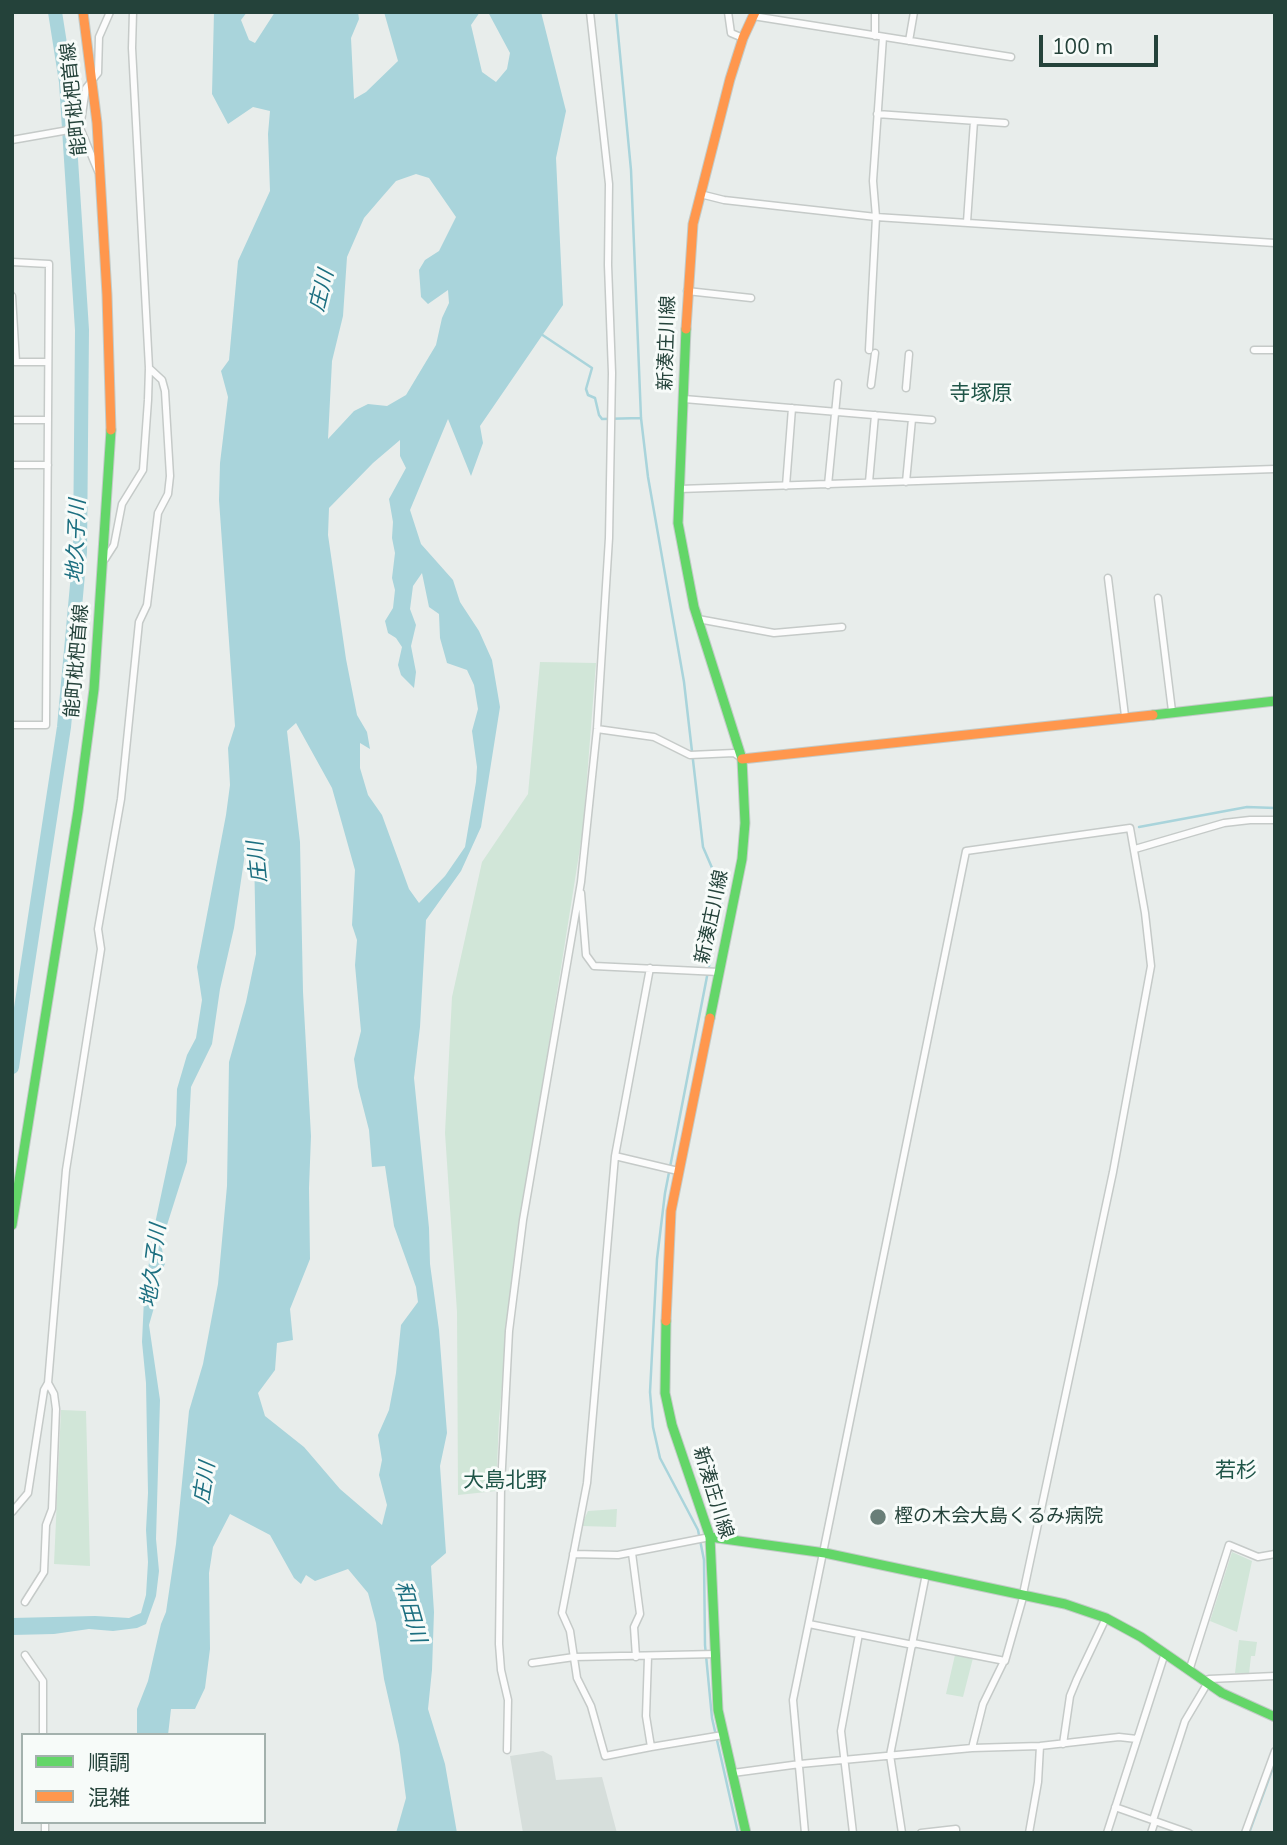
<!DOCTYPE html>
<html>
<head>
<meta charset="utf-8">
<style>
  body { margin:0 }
  #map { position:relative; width:1287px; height:1845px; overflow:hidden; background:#e8edeb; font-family:"Nunito Sans","Noto Sans JP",sans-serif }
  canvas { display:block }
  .frame { position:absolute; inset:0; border:14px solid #24423a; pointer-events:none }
  .legend { position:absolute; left:21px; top:1733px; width:245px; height:91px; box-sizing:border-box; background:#f7fbf9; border:2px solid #a3b1ad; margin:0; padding:9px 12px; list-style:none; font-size:21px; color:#24423a }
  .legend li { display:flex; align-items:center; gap:14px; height:35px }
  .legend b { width:35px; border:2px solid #a3b1ad }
  .scale { position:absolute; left:1039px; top:35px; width:119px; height:32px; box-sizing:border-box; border:4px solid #24423a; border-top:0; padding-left:9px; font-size:21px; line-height:24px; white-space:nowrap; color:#24423a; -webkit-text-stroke:5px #f7fbf9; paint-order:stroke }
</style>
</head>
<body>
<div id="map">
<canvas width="1287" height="1845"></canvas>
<div class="frame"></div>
<ul class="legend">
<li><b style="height:9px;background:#63d668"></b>順調</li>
<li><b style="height:9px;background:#ff974d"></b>混雑</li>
</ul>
<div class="scale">100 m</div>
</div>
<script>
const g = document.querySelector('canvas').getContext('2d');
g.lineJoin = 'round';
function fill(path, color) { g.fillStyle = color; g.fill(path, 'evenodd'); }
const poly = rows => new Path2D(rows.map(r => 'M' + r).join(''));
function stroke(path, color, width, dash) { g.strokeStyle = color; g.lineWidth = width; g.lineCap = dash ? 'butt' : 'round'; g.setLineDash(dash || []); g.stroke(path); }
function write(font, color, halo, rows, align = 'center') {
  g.font = font + ' "Nunito Sans","Noto Sans JP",sans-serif'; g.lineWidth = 6; g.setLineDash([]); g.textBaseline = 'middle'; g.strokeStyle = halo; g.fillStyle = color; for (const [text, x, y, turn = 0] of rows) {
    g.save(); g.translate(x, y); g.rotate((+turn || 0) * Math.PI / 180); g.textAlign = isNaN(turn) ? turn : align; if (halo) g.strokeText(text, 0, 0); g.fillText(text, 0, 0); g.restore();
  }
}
const built = poly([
  [543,1751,552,1756,556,1780,602,1777,617,1833,523,1833,510,1756]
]);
const green = poly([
  [540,662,596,663,583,829,513,1270,499,1419,496,1491,458,1495,457,1312,445,1133,452,997,482,862,528,794],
  [61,1410,86,1411,90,1566,54,1564],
  [617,1509,616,1527,581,1526,588,1511],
  [1232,1552,1252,1561,1237,1632,1210,1621],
  [1239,1640,1257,1642,1255,1656,1251,1656,1249,1674,1235,1673],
  [955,1655,973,1658,963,1697,946,1694]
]);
const water = poly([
  [214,12,247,12,241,20,249,40,255,43,275,12,358,12,359,19,351,38,354,99,366,92,398,61,384,12,480,12,471,25,482,72,496,82,507,69,510,53,488,12,541,12,566,111,556,158,563,305,480,426,483,443,471,476,448,419,410,510,421,544,453,580,460,602,479,631,492,660,500,707,481,827,461,871,426,920,420,1027,414,1078,429,1228,430,1264,439,1330,447,1433,440,1466,446,1553,431,1566,434,1612,432,1670,428,1709,445,1764,457,1833,396,1833,406,1798,399,1745,384,1679,376,1623,368,1593,348,1569,315,1581,306,1575,301,1584,294,1578,270,1535,230,1514,213,1547,209,1573,210,1649,205,1688,195,1709,171,1709,168,1735,137,1735,137,1709,148,1681,161,1624,166,1612,176,1544,189,1411,203,1364,218,1284,227,1186,229,1062,246,1002,256,954,254,852,247,840,234,928,220,989,212,1044,191,1087,187,1162,161,1244,165,1264,157,1278,159,1290,149,1325,160,1400,156,1539,159,1571,156,1596,146,1624,137,1628,113,1631,89,1629,54,1634,12,1635,12,1618,95,1616,129,1618,141,1613,146,1595,148,1562,146,1530,148,1493,146,1383,142,1342,144,1299,153,1233,176,1125,177,1089,187,1055,196,1038,202,1000,197,967,226,815,230,785,228,748,235,726,219,500,220,463,228,397,221,371,229,360,238,261,270,191,268,134,270,111,253,107,228,124,212,94],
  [416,174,429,178,456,217,439,251,425,260,419,270,421,297,428,304,448,290,449,303,442,318,436,345,406,395,387,406,368,404,354,411,328,439,332,361,343,316,347,257,364,218,382,197,396,181],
  [400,440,400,456,406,468,389,499,393,522,392,538,395,553,392,578,395,590,393,608,385,621,388,633,396,638,402,647,398,665,401,675,414,688,416,672,411,646,416,625,410,609,413,586,422,573,429,607,439,614,440,638,447,663,467,670,474,685,478,709,472,731,477,767,476,782,465,847,445,876,419,903,409,889,382,815,368,795,360,768,360,743,370,749,367,732,357,715,346,659,328,535,329,508,373,463],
  [296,723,332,788,355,870,352,925,357,940,355,965,361,1031,354,1059,358,1087,369,1130,372,1167,385,1166,394,1226,416,1287,418,1302,401,1325,396,1373,389,1410,378,1435,382,1460,379,1475,387,1505,382,1525,340,1489,304,1447,265,1416,258,1393,275,1370,277,1343,293,1340,290,1309,310,1259,309,1188,311,1136,303,992,300,842,287,731]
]);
const stream = poly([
  [616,12,631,170,641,418,648,477,684,682,703,847,719,884,722,899,665,1193,657,1259,650,1392,653,1427,660,1458,698,1530,704,1560,705,1645,712,1718,738,1833],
  [541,334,592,368,586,389,588,395,595,398,599,415,602,419,641,418],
  [1139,827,1247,807,1275,808],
  [1249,1833,1275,1762]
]);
const river = poly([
  [12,1067,64,727,80,552,82,330,66,82,55,12]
]);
const street = poly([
  [728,12,731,33,743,38],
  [753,16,1011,57],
  [875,36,875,12],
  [909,41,914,12],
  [877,114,1005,123],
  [12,140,80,128],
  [98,171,80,128,86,88,98,73,99,37,110,12],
  [700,194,724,200,876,217,1275,243],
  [967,222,974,121],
  [12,262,49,264,46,725,12,725],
  [687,291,751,298],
  [12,296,16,362],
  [869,350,876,217,873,181,883,37],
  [1254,350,1275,350],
  [15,362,48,362],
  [871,385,875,353],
  [906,388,909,354],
  [684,399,932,420],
  [12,420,48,420],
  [12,465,48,465],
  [869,482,875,415],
  [906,482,912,419],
  [828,485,838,383],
  [786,486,792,408],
  [679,489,1275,469],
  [105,559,114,545,122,504,143,470,148,400,149,368,132,48,133,12],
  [1108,578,1125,716],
  [1158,598,1172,711],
  [698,619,774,633,842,627],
  [597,729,654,737,690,755,734,753,740,757],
  [1135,849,1224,823,1250,820,1275,820],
  [581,893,586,955,594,966,719,972],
  [615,1156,678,1171],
  [12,1512,28,1493,44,1390,48,1383],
  [632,1553,640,1614,634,1627,636,1657],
  [573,1554,618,1555,710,1537],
  [25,1602,44,1572,46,1525,52,1509,56,1409,54,1394,48,1383,66,1170,101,949,98,929,121,799,139,622,147,605,158,513,168,494,170,476,165,391,162,380,149,368],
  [809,1624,913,1645],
  [913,1643,1005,1661,1024,1594],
  [25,1655,43,1681,43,1735],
  [648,1657,646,1716,651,1747,605,1756,591,1706,577,1678,570,1631,562,1613,587,1483,615,1156,650,968],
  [532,1663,574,1657,716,1654],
  [1189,1671,1229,1545,1258,1557,1275,1554],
  [1203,1681,1209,1679,1275,1676],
  [1063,1744,1070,1696,1077,1679,1106,1618],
  [651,1747,723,1735],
  [972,1748,983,1704,1004,1661],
  [507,1750,508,1700,501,1670,499,1644,501,1486,509,1331,523,1220,581,882,597,729,609,538,612,373,608,265,609,184,590,12],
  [733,1773,800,1764,972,1748,1040,1746,1119,1737,1137,1739],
  [1115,1807,1189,1833],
  [1153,1820,1185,1721,1207,1684],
  [45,1822,45,1833],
  [805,1833,793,1700,966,851,1130,828,1145,913,1151,966,1113,1172,1023,1594],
  [853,1833,841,1731,859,1634],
  [902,1833,890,1755,926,1574],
  [921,1833,956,1829,956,1833],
  [1029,1833,1038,1782,1040,1746],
  [1107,1833,1165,1653],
  [1151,1833,1155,1821],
  [1245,1833,1275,1751]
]);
const fast = poly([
  [686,329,678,523,694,607,742,759,745,823,742,859,710,1018],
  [1153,715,1275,701],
  [12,1225,78,811,94,689,111,430],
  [666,1321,665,1393,672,1425,710,1537,718,1710,746,1833],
  [710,1537,825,1553,1065,1604,1106,1618,1141,1637,1222,1693,1275,1717]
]);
const slow = poly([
  [83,12,97,123,107,295,111,430],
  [686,329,693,224,730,79,743,38,755,12],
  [742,759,1153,715],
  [666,1321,671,1211,710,1018]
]);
const markers = [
  [878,1517,9,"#697e78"]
];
const streetNames = [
  ["能町枇杷首線",75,99,-96],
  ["新湊庄川線",668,343,-88],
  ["能町枇杷首線",78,661,-85],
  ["新湊庄川線",713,917,-78],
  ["新湊庄川線",712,1493,73]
];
const poiNames = [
  ["樫の木会大島くるみ病院",894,1517]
];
const waterNames = [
  ["庄川",323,291,-76],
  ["地久子川",78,541,-88],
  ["庄川",259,862,-96],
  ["地久子川",155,1266,-83],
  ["庄川",206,1483,-81],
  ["和田川",409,1612,74]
];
const neighbourhoodNames = [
  ["寺塚原",981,395],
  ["若杉",1236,1472],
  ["大島北野",505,1482]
];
fill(built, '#d6dedb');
fill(green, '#d1e6d8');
fill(water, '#a9d4db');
stroke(stream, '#a9d4db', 2.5);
stroke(river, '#a9d4db', 14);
stroke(street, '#c5cac8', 9);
stroke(fast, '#c3cbc8', 11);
stroke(slow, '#c3cbc8', 11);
stroke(street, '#fcfcfc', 6);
stroke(fast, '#63d668', 9);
stroke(slow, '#ff974d', 9);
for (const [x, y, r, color] of markers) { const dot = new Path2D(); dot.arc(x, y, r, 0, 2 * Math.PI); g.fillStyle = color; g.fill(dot); stroke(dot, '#f7fbf9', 2.5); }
write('19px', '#24423a', '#f7fbf9', streetNames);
write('19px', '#24423a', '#f7fbf9', poiNames, 'left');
write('italic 21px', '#1c6f80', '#f7fbf9', waterNames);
write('21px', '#1f5548', '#f7fbf9', neighbourhoodNames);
</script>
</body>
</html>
